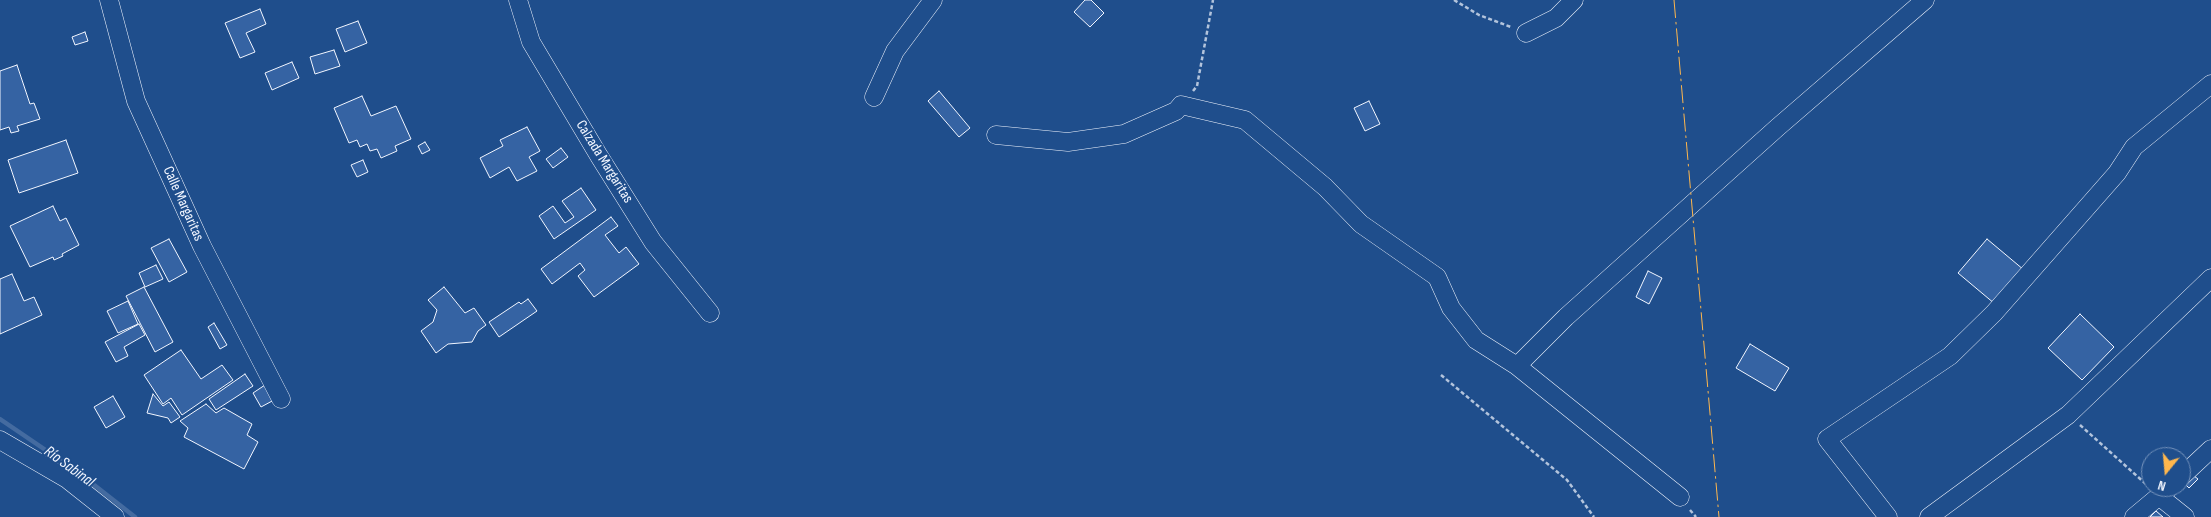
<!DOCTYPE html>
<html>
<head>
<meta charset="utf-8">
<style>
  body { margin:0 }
  #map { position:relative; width:2211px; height:517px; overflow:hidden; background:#1f4e8c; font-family:"Sofia Sans Condensed",sans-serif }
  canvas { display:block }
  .north { position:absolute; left:2141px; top:447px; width:50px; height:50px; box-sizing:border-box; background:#1f4e8c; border:1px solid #7391ba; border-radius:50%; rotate:197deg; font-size:14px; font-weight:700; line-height:20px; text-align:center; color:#f2f6ff }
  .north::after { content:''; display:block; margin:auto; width:18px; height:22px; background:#ffb74d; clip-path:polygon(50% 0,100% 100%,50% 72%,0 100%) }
</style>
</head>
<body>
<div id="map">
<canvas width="2211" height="517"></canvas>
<div class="north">N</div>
</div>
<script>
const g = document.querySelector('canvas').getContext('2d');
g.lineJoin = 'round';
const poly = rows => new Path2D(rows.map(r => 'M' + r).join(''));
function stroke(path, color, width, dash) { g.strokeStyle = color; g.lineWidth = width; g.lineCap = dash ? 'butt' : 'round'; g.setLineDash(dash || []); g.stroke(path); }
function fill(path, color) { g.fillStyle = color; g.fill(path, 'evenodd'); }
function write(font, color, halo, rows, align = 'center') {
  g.font = font + ' "Sofia Sans Condensed",sans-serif'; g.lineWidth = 4; g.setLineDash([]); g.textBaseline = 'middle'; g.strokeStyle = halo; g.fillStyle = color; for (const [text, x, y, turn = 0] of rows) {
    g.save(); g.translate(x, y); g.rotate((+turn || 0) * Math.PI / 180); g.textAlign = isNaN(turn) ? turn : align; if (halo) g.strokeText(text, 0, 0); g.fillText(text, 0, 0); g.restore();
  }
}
const stream = poly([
  [0,419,75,470,135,517]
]);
const building = poly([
  [1085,0,1091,0,1104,13,1090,27,1074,12,1085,0],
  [260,9,266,24,246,33,255,52,240,58,225,23,260,9],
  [358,21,367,43,345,52,336,29,358,21],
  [85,32,88,41,75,45,72,37,85,32],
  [334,50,340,66,315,74,310,57,334,50],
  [292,62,299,78,272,90,265,73,292,62],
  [17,65,30,104,34,103,40,119,17,126,19,131,11,133,9,127,0,130,0,71,17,65],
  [939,91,970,128,959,137,928,101,939,91],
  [362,96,371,116,396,106,411,139,395,146,397,151,381,158,377,149,370,151,367,144,360,147,357,140,349,143,334,108,362,96],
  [1369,101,1380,124,1365,131,1354,108,1369,101],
  [527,127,540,151,529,157,537,171,517,181,509,167,490,178,480,158,503,146,500,140,527,127],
  [66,140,78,173,19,193,8,160,66,140],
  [425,142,430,150,422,154,418,146,425,142],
  [561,148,568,157,553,168,546,159,561,148],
  [363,160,368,172,357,177,351,165,363,160],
  [581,188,596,210,554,239,539,216,553,206,565,223,574,217,562,201,581,188],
  [53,206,60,221,66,218,79,245,62,254,63,256,54,260,53,257,30,267,10,226,53,206],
  [611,217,618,226,605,235,619,253,626,247,639,264,594,297,578,276,585,270,580,263,552,284,541,269,611,217],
  [169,239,187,272,169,282,151,248,169,239],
  [1987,239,2024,270,1995,304,1958,273,1987,239],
  [156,265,163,279,145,287,139,273,156,265],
  [1648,271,1662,278,1649,304,1636,297,1648,271],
  [12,274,24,301,34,297,42,315,0,334,0,279,12,274],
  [144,287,173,342,155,352,126,296,144,287],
  [444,287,465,313,474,308,486,325,478,331,472,342,448,344,436,353,421,331,433,322,437,310,428,300,444,287],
  [528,299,537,311,499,337,489,322,519,302,521,304,528,299],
  [128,301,138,324,118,333,107,311,128,301],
  [2080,314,2114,347,2082,380,2048,348,2080,314],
  [214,323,227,345,220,349,208,327,214,323],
  [139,324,145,335,124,347,128,356,116,362,105,342,139,324],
  [1750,344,1789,368,1775,391,1736,368,1750,344],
  [181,350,201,379,222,365,233,380,182,415,171,398,163,404,144,375,181,350],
  [245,374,253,386,216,410,209,399,245,374],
  [265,385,274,400,261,407,253,393,265,385],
  [153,394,163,406,169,402,180,417,171,423,168,418,147,413,153,394],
  [113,396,125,417,106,428,94,407,113,396],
  [206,404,216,413,224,408,252,424,247,435,258,442,244,469,184,437,188,428,180,421,206,404],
  [2194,476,2198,479,2189,488,2185,484,2194,476],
  [2156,511,2163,517,2150,517,2156,511]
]);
const path = poly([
  [1454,0,1479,15,1511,27],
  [1193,91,1197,86,1213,0],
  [1441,375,1567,480,1594,517],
  [2080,425,2147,485],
  [1690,510,1696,517]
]);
const minor = poly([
  [109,0,136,101,202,246,281,399],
  [518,0,531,42,599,156,653,242,710,313],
  [1526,33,1556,18,1574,0],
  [874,97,895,51,933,0],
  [996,135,1068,142,1124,134,1176,111,1181,105,1245,120,1325,187,1361,224,1437,277,1451,308,1476,340,1517,366,1680,497],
  [1517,366,1566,317,1778,127,1925,0],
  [0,440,67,479,115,517],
  [2181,477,2211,449],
  [2160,497,2185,517],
  [1888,517,1827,439,1950,356,1994,313,2117,173,2134,147,2211,84],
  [1929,517,2068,415,2211,278],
  [2134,517,2170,487]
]);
const power = poly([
  [1674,0,1719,517]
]);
const streetNames = [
  ["Calzada Margaritas",604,162,58],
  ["Calle Margaritas",183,204,66]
];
const waterNames = [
  ["Río Sabinal",69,467,36]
];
stroke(stream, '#446ba0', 4.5);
fill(building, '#3563a3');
stroke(building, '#f2f6ff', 1);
stroke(minor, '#f2f6ff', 19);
stroke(path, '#b3c4dc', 2.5, [4, 2.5]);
stroke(minor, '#1f4e8c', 18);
stroke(power, '#ffb74d', 1, [18, 4, 2.5, 4]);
write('15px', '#f2f6ff', '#1f4e8c', streetNames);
write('italic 16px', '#f2f6ff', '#1f4e8c', waterNames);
</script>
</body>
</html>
